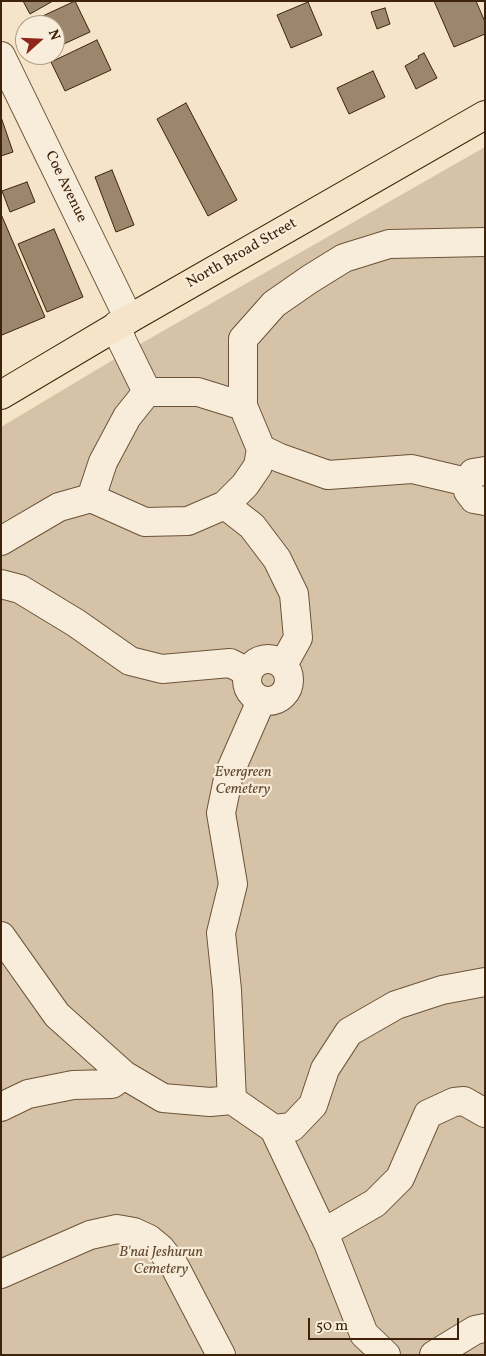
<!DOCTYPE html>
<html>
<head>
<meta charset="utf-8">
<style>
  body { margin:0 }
  #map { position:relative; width:486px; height:1356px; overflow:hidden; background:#f5e4c7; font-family:Vollkorn,serif }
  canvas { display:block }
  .frame { position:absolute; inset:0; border:2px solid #3e230a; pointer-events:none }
  .north { position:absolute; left:15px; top:15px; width:50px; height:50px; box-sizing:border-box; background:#f8eddb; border:1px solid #ae9c87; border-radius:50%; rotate:70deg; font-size:14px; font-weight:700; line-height:20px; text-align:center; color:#3e230a }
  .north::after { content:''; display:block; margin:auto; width:18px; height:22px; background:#8f2418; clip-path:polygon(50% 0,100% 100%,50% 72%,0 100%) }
  .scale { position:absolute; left:308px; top:1318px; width:151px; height:22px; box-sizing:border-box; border:2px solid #3e230a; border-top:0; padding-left:6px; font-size:15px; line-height:18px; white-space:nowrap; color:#3e230a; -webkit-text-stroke:4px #f8eddb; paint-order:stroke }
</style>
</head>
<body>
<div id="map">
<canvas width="486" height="1356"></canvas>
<div class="frame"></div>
<div class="north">N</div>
<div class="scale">50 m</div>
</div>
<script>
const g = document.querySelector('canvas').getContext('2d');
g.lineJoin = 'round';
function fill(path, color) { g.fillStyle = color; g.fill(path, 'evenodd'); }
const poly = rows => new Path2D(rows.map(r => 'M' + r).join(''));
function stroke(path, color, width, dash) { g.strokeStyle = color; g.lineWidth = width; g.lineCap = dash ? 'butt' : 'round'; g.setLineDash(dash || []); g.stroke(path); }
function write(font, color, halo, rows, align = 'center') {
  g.font = font + ' Vollkorn,serif'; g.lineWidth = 4.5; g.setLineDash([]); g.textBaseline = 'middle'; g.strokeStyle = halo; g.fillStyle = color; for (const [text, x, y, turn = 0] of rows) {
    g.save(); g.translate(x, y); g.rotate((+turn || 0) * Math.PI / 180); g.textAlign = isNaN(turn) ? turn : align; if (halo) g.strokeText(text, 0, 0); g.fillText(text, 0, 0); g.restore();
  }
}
const green = poly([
  [485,147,485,1355,1,1355,1,427,128,351]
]);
const building = poly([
  [23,1,53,1,30,14,23,1],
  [75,1,90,32,55,48,55,25,34,25,32,21,75,1],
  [434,1,476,1,485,22,485,34,454,47,434,1],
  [308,2,322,35,291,48,277,15,308,2],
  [385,8,390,24,377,29,371,12,385,8],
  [97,40,111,70,65,91,51,62,97,40],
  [424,53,437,78,416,89,405,66,419,58,418,56,424,53],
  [373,71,385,97,349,114,337,88,373,71],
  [186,103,237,200,208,216,157,119,186,103],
  [1,117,13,152,1,156,1,117],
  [112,170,134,225,116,232,95,177,112,170],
  [27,182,35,202,10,212,2,191,27,182],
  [1,214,45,317,2,335,1,333,1,214],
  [54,229,83,297,47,312,18,244,54,229]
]);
const minor = poly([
  [1,56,129,319],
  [147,392,198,392,243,406,243,339,274,304,310,279,344,258,389,244,485,242],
  [243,406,261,449,280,458,328,475,412,469,467,482],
  [485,471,473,473,467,482,467,487,468,491,474,499,485,501],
  [91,498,145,522,188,521,225,505,245,485,258,466,261,449],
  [225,505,252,526,277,559,294,594,298,638,283,665],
  [1,541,59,507,91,498,103,462,127,417,147,392,122,341,117,325],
  [1,584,20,589,76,623,130,661,162,669,230,663,248,672],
  '247 680a21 21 0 1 1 42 0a21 21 0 1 1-42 0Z',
  [1,936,57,1015,124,1075,163,1098,210,1102,232,1100,227,990,221,933,233,884,221,813,229,774,261,701],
  [232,1100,274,1129,328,1243,364,1334,386,1355],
  [1,1107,28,1094,73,1085,112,1084,124,1075],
  [274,1129,292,1127,313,1105,325,1069,349,1032,396,1005,442,990,485,982],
  [323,1233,375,1203,400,1178,428,1114,454,1102,464,1101,485,1113],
  [1,1274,90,1235,117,1229,134,1232,149,1239,160,1248,175,1267,221,1355],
  [434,1355,475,1330,485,1328]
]);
const major = poly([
  [1,395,129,319,485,115]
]);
const streetNames = [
  ["Coe Avenue",65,187,64],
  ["North Broad Street",242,254,-30]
];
const parkNames = [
  ["Evergreen",243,773],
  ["Cemetery",243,790],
  ["B'nai Jeshurun",161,1253],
  ["Cemetery",161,1270]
];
fill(green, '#d6c3a7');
fill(building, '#9d876c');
stroke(building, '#3e230a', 1);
stroke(minor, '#6c5339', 30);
stroke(major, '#3e230a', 30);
stroke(minor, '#f8eddb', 28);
stroke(major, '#f5e4c7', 28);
write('15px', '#3e230a', '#f8eddb', streetNames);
write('italic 15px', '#644b31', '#f8eddb', parkNames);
</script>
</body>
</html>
